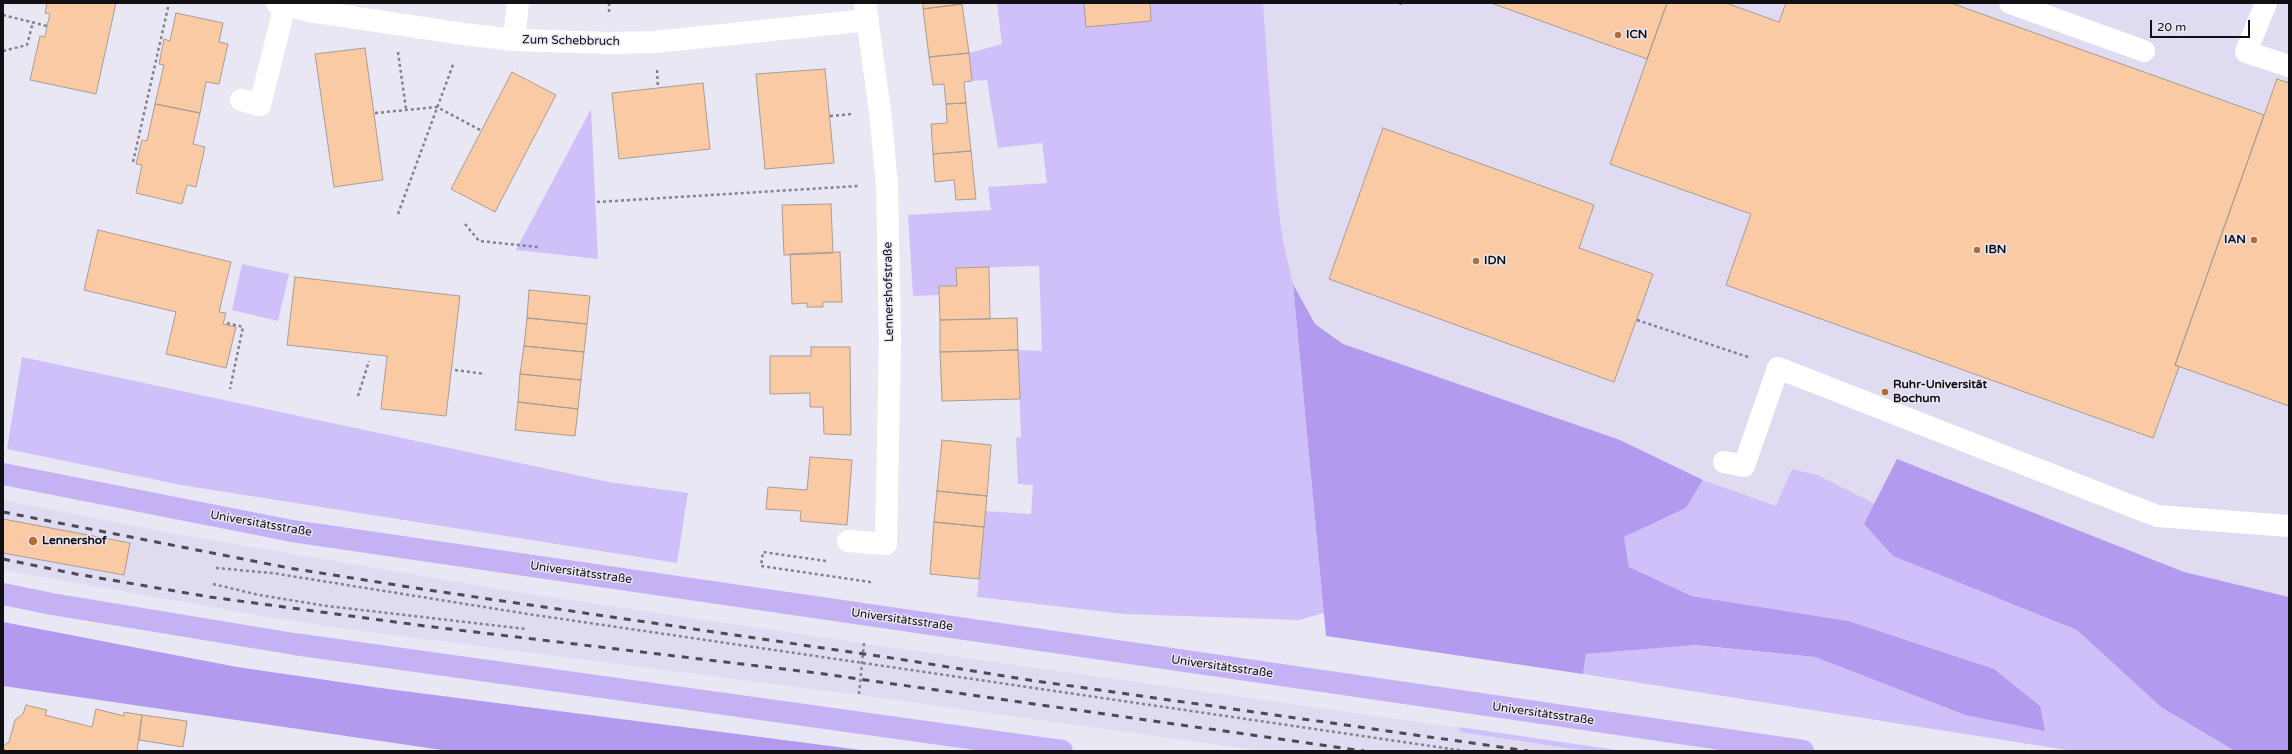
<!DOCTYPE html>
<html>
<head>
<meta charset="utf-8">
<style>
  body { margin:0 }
  #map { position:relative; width:2292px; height:754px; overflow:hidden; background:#eae7f5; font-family:"Varela Round",sans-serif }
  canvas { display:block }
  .frame { position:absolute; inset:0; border:4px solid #100f13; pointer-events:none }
  .scale { position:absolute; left:2150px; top:20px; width:100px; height:18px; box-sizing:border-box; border:2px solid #100f13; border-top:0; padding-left:5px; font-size:12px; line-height:14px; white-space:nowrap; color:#100f13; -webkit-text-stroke:3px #eae7f5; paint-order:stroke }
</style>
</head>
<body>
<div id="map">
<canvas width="2292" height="754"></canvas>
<div class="frame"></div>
<div class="scale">20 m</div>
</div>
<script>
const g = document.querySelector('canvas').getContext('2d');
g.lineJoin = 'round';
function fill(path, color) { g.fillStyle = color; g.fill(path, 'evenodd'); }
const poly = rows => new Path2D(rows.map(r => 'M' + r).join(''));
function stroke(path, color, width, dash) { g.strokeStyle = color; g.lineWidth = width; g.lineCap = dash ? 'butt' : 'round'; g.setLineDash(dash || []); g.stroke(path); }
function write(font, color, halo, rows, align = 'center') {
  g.font = font + ' "Varela Round",sans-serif'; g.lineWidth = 3; g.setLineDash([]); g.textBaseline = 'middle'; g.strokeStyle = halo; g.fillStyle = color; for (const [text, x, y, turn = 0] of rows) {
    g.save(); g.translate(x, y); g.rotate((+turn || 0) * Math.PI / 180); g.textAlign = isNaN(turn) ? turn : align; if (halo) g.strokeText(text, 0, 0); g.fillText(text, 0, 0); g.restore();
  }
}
const built = poly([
  [1263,3,2289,3,2289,751,2197,751,1776,507,1703,480,1620,440,1343,344,1315,324,1293,284,1283,241,1277,196],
  [3,500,175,534,529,594,881,646,1623,751,1263,751,874,697,339,628,250,614,3,570]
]);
const green = poly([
  [997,3,1263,3,1277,196,1283,241,1293,284,1324,613,1299,620,1124,614,977,597,985,511,1031,514,1033,485,1018,484,1016,438,1021,437,1018,350,1042,351,1039,266,957,268,957,286,939,286,939,295,913,296,908,215,991,210,988,187,1047,183,1042,143,998,148,987,80,972,81,969,53,1002,44],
  [591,109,598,259,516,250],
  [242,264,289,274,278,321,232,310],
  [22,357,609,482,688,493,677,563,181,485,7,449],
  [1792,469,1817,475,1875,504,1864,524,1893,556,2077,630,2161,707,2235,751,2073,751,1583,674,1586,654,1690,645,1815,657,1965,715,1848,621,1692,596,1629,567,1624,537,1686,508,1703,480,1776,506],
  [1459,727,1623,751,1587,751,1460,732]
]);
const forest = poly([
  [1293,284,1315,324,1343,344,1620,440,1703,480,1686,508,1624,537,1629,567,1692,596,1848,621,1994,669,2040,706,2045,731,1965,715,1815,657,1694,645,1586,654,1583,674,1326,636],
  [1897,459,2184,572,2289,597,2289,751,2235,751,2161,707,2077,630,1893,556,1864,524],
  [3,622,237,667,388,689,869,751,449,751,3,686]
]);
const building = poly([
  [47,3,116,3,96,94,30,80,40,36,45,37,47,26,50,14,45,13,47,3],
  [923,3,962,3,962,4,923,9,923,3],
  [1084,3,1150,3,1151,21,1086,27,1084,3],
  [1491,3,1667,3,1647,59,1491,3],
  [1667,3,1726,3,1779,22,1786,3,1951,3,2264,115,2175,365,2179,367,2153,438,1726,285,1751,214,1610,164,1667,3],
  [962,4,969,53,929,57,923,9,962,4],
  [176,13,223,23,219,42,228,44,219,84,206,82,200,113,155,104,164,65,159,64,164,39,170,41,176,13],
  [365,48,383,180,334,187,315,54,365,48],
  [969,53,972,81,964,82,966,103,946,104,944,84,933,85,929,57,969,53],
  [825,69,834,163,765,169,756,74,825,69],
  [512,72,556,95,495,212,451,189,512,72],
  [2277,79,2289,83,2289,406,2175,365,2277,79],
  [703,83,710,149,619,159,612,93,703,83],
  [966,103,971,151,933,154,931,124,947,123,946,104,966,103],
  [155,104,200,113,193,144,205,147,196,187,187,185,182,204,136,193,142,165,136,164,142,140,147,141,155,104],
  [1383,128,1594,205,1579,248,1653,274,1614,382,1329,279,1383,128],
  [971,151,976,199,956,200,954,180,935,182,933,154,971,151],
  [831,204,833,253,784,255,782,205,831,204],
  [98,230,231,262,219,312,226,313,223,324,236,327,226,368,166,354,176,312,84,290,98,230],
  [840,252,842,302,823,302,823,307,807,307,807,303,792,304,790,254,840,252],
  [989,267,990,319,940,320,939,286,957,286,956,268,989,267],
  [295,277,460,296,446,416,381,409,387,356,287,345,295,277],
  [529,290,590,296,587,324,527,318,529,290],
  [527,318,587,324,584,352,524,346,527,318],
  [1017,318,1018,350,940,352,940,320,1017,318],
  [524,346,584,352,581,380,520,374,524,346],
  [811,347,850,347,851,435,824,434,823,407,810,407,810,393,770,394,770,356,811,356,811,347],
  [1018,350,1020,399,942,401,940,352,1018,350],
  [520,374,581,380,578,409,518,402,520,374],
  [518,402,578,409,575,436,515,430,518,402],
  [942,440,991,445,987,496,937,491,942,440],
  [810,457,852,460,847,525,800,521,801,511,766,509,768,487,807,490,810,457],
  [937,491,987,496,984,527,934,522,937,491],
  [3,519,130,543,124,575,3,553,3,519],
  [934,522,984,527,979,579,930,574,934,522],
  [26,705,47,710,45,715,92,727,96,709,124,716,124,712,142,715,137,751,5,751,3,746,9,742,15,720,23,714,26,705],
  [142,715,187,721,183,747,139,740,142,715]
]);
const path = poly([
  [609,3,609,14],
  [1399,3,1402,4],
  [3,15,47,26],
  [3,51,27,45,33,22],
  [398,52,406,109],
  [657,70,658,88],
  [375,113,437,107,482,131],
  [830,116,852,114],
  [133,162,169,3],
  [597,202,858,186],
  [398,214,454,62],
  [465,224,479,241,538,247],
  [1637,320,1751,358],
  [227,323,243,327,230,389],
  [455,370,485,374],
  [358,396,369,361],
  [826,561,763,552,761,566,870,582,869,586],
  [216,568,272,573,528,614,1465,751],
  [213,584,259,595,327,606,526,629],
  [859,694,864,643]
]);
const minor = poly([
  [277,3,310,11,464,34,514,40,611,43,655,42,868,20],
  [2010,3,2144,51],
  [2266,3,2246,52,2289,66],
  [514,40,518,3],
  [241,100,260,105,285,5],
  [1724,462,1744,466,1778,368,2157,516,2289,526],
  [848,541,886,544,890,340,887,184,880,111,865,3]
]);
const highway = poly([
  [3,474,292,531,1803,751],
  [3,594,52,604,294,644,1062,751]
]);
const rail = poly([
  [3,512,289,568,428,590,905,660,1029,680,1528,751],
  [3,559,76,574,210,597,425,626,817,673,1364,751]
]);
const markers = [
  [1618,35,4,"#ad6f35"],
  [2254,240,4,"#ad6f35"],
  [1977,250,4,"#ad6f35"],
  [1476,261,4,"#ad6f35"],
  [1885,392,4,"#ad6f35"],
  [33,541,5,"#ad6f35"]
];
const poiNames = [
  ["ICN",1626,35],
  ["IAN",2246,240,"right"],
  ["IBN",1985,250],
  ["IDN",1484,261],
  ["Ruhr-Universität",1893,385],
  ["Bochum",1893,399],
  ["Lennershof",42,541]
];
const streetNames = [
  ["Zum Schebbruch",571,41,1],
  ["Lennershofstraße",889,292,-91],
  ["Universitätsstraße",261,524,10],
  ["Universitätsstraße",581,573,8],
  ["Universitätsstraße",902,620,8],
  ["Universitätsstraße",1222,667,8],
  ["Universitätsstraße",1543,714,8]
];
fill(built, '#e0dbf0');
fill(green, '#cfc0f9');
fill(forest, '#b29aee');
fill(building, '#f9caa4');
stroke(building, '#a89c93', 1);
stroke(path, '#83818a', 2.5, [3, 3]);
stroke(minor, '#fff', 22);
stroke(highway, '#c4b2f4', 22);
stroke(rail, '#4c4b52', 3, [7, 7]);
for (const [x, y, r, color] of markers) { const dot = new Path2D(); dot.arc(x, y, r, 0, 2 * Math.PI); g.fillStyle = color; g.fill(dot); stroke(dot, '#eae7f5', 1.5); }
write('bold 12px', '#100f13', '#eae7f5', poiNames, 'left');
write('12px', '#100f13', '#eae7f5', streetNames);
</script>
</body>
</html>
